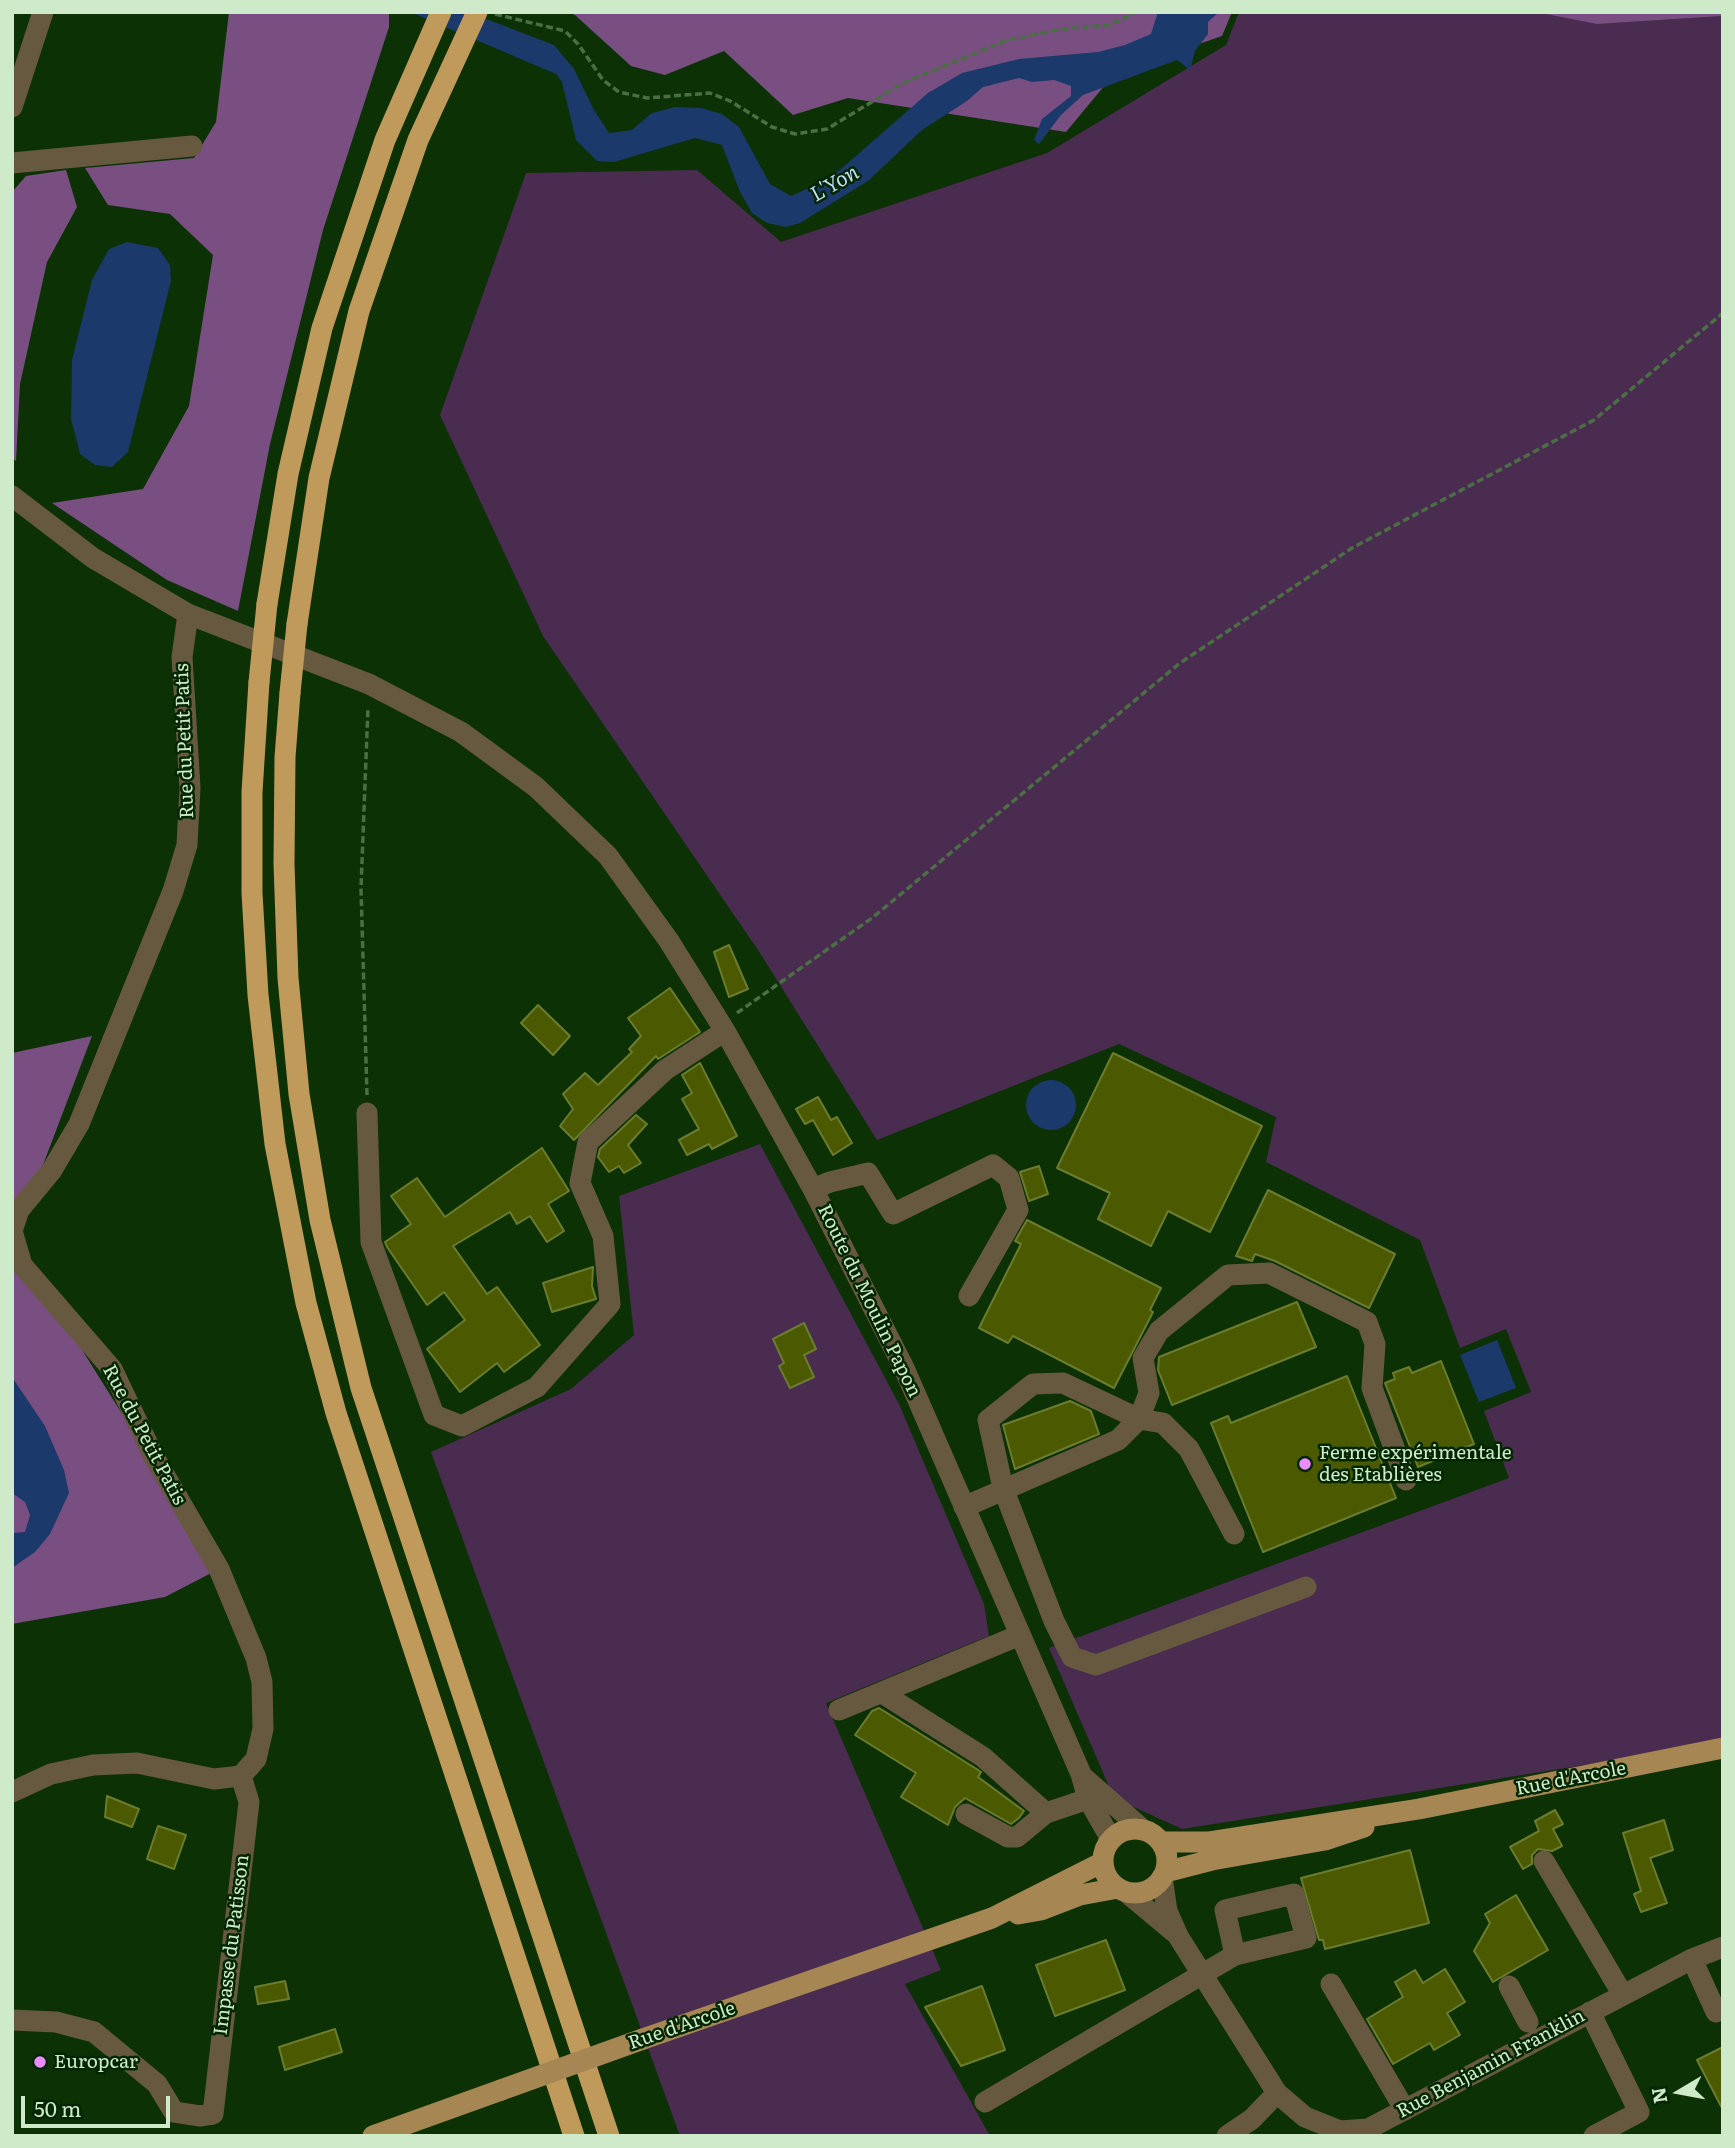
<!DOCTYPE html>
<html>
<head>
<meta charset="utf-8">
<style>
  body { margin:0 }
  #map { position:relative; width:1735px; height:2148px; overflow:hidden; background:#0c3104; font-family:Literata,serif }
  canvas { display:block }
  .frame { position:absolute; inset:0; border:14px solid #cfeac9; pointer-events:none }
  .north { position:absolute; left:1644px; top:2057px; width:70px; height:70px; -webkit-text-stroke:5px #022700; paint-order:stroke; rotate:260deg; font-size:19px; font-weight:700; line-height:28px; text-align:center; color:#cfeac9 }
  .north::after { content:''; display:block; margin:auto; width:24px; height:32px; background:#cfeac9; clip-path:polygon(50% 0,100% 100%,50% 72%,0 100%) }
  .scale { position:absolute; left:21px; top:2096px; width:149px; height:32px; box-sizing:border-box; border:4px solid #cfeac9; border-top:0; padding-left:9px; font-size:21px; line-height:24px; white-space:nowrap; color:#cfeac9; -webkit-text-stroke:5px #022700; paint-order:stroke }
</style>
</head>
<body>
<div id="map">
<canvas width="1735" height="2148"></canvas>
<div class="frame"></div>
<div class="north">N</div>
<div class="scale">50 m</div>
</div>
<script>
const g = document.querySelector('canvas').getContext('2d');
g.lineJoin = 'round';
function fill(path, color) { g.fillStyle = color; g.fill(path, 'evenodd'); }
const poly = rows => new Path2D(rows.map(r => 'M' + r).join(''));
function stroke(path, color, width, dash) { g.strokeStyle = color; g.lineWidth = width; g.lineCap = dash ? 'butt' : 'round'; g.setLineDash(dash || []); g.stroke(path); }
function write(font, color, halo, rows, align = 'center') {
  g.font = font + ' Literata,serif'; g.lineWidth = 5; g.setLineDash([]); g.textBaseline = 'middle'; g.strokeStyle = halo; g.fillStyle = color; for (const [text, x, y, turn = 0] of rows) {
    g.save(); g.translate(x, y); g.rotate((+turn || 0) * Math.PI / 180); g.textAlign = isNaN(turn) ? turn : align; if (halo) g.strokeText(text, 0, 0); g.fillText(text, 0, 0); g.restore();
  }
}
const green = poly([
  [1239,12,1536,12,1611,23,1723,16,1723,1743,1182,1829,1114,1798,1049,1648,1509,1478,1484,1411,1531,1392,1506,1329,1460,1348,1420,1240,1266,1162,1276,1117,1119,1044,877,1140,760,953,543,636,440,415,526,173,697,170,781,242,1047,153,1226,45],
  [760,1144,899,1404,984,1604,989,1636,826,1703,941,1970,905,1984,990,2136,680,2136,431,1452,571,1389,634,1335,619,1196]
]);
const forest = poly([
  [229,12,389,12,389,27,323,230,270,444,238,611,167,580,52,503,143,489,189,406,213,255,170,214,108,205,85,168,194,158,216,122],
  [567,12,1232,12,1222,36,1115,73,1066,132,848,98,793,115,724,51,665,75,631,66,575,15],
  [1536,12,1723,12,1723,16,1597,24],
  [66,170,77,207,47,262,20,384,16,461,12,458,12,192,26,176],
  [92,1036,14,1241,219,1569,165,1597,12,1624,12,1053]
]);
const water = poly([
  [410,12,468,12,554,45,574,69,594,110,609,133,632,130,652,113,675,107,701,108,722,114,739,127,770,184,791,196,822,182,841,169,928,93,962,73,1019,59,1098,52,1125,45,1151,34,1158,12,1219,12,1208,22,1208,34,1195,51,1190,70,1177,60,1083,95,1061,115,1039,144,1034,140,1042,119,1071,96,1071,86,1054,80,1032,82,1019,78,983,87,967,101,922,130,868,181,800,223,786,227,767,223,752,213,740,192,722,145,695,138,614,162,597,161,576,140,562,82,556,74],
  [127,242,158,248,170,265,171,281,128,452,112,467,95,465,80,454,71,419,72,360,92,280,109,249],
  '1026 1105a25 25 0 1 1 50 0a25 25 0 1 1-50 0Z',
  [1497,1340,1516,1388,1479,1402,1460,1355],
  [12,1377,45,1426,64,1470,69,1493,50,1534,35,1552,12,1568,12,1533,25,1532,30,1515,25,1502,12,1493]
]);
const building = poly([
  [729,945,748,989,729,997,714,952,729,945],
  [670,988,700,1032,658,1059,656,1056,574,1140,560,1126,573,1109,563,1094,585,1073,598,1085,632,1052,629,1049,641,1036,628,1018,670,988],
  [538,1005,570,1036,553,1055,521,1023,538,1005],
  [1113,1053,1262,1126,1210,1232,1168,1211,1151,1246,1098,1219,1110,1193,1057,1168,1113,1053],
  [700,1063,737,1136,712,1149,709,1144,687,1155,679,1140,699,1129,682,1099,692,1093,682,1075,700,1063],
  [818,1097,831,1120,837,1117,852,1143,833,1155,813,1120,805,1124,796,1109,818,1097],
  [636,1115,647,1124,628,1145,641,1163,624,1173,619,1166,609,1172,598,1157,600,1149,636,1115],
  [542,1148,569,1191,548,1204,564,1231,547,1242,530,1216,517,1224,510,1212,453,1246,487,1294,497,1287,540,1345,504,1372,497,1363,460,1392,427,1349,465,1320,444,1292,427,1305,387,1247,385,1242,411,1224,391,1196,417,1178,445,1217,542,1148],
  [1039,1166,1048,1194,1029,1201,1020,1172,1039,1166],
  [1268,1190,1395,1254,1369,1308,1275,1261,1255,1254,1252,1261,1236,1256,1268,1190],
  [1027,1220,1161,1288,1150,1310,1153,1312,1114,1388,1013,1336,1008,1343,979,1328,1021,1244,1015,1241,1027,1220],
  [593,1267,592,1286,596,1299,552,1312,543,1283,593,1267],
  [1297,1302,1316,1347,1172,1405,1158,1370,1159,1357,1297,1302],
  [804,1323,816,1349,804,1355,814,1377,790,1388,779,1366,784,1363,773,1339,804,1323],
  [1441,1361,1474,1444,1418,1467,1385,1383,1395,1379,1393,1373,1409,1367,1412,1373,1441,1361],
  [1347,1376,1396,1498,1263,1552,1211,1423,1228,1416,1231,1423,1347,1376],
  [1070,1401,1091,1411,1099,1434,1015,1469,1003,1425,1070,1401],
  [879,1708,975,1768,981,1772,978,1777,1024,1811,1019,1818,1011,1824,965,1798,955,1807,948,1825,901,1797,916,1773,855,1735,872,1711,879,1708],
  [107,1796,139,1809,132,1827,105,1817,107,1796],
  [1555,1810,1563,1824,1553,1829,1562,1846,1552,1851,1538,1849,1532,1855,1532,1864,1523,1869,1510,1847,1539,1831,1535,1821,1555,1810],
  [1664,1820,1673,1850,1650,1858,1667,1903,1641,1912,1634,1894,1641,1891,1623,1833,1664,1820],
  [158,1826,186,1835,174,1869,147,1859,158,1826],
  [1410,1850,1429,1923,1325,1949,1323,1940,1319,1940,1301,1878,1410,1850],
  [1516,1895,1548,1950,1493,1982,1474,1951,1490,1923,1485,1914,1516,1895],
  [1106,1940,1125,1990,1055,2016,1036,1965,1106,1940],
  [1445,1969,1465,2002,1447,2013,1460,2035,1434,2050,1430,2043,1393,2064,1367,2019,1403,1997,1395,1982,1415,1970,1423,1983,1445,1969],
  [285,1981,289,1999,258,2004,255,1987,285,1981],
  [982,1986,1005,2050,961,2066,925,2007,982,1986],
  [335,2029,342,2052,285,2070,279,2047,335,2029],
  [1723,2047,1723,2110,1697,2060,1723,2047]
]);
const path = poly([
  [495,14,565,31,578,44,603,80,619,92,647,98,710,93,730,101,772,127,795,134,827,129,903,83,1008,40,1062,29,1109,25,1137,12],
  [737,1013,872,918,1180,663,1352,548,1594,420,1723,313],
  [367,1095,361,888,368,707]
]);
const minor = poly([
  [12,107,43,12],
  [12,163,192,146],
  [12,496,93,558,188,614,369,684,461,732,536,787,608,856,669,941,725,1031,813,1189,904,1368,1081,1774,1088,1799,1111,1839],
  [367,1113,371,1242,434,1415,462,1426,537,1387,610,1304,603,1236,580,1183,588,1142,665,1070,725,1031],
  [813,1189,830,1182,868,1173,893,1214,993,1165,1009,1178,1018,1210,969,1296],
  [964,1507,1118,1440,1139,1419,1149,1393,1143,1358,1159,1331,1228,1275,1269,1273,1367,1322,1375,1344,1372,1388,1406,1480],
  [1234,1534,1189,1449,1163,1423,1139,1419,1063,1383,1033,1384,988,1420,1003,1488,1054,1621,1072,1657,1096,1665,1306,1587],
  [882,1693,983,1757,1046,1813],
  [839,1710,1020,1635],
  [1084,1778,1142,1829],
  [12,1792,51,1774,93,1765,137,1763,214,1779,241,1776,256,1759,263,1729,262,1682,256,1658,219,1569,154,1457,112,1369,22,1265,12,1231,19,1210,52,1170,79,1124,173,891,187,845,190,788,182,657,188,614],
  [966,1814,1008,1837,1017,1837,1046,1813,1088,1799],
  [1544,1861,1623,1995],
  [1162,1877,1167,1911,1178,1936,1277,2093,1305,2117,1340,2131,1368,2129,1692,1959,1723,1947],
  [1126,1892,1174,1932],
  [1692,1959,1716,2012],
  [1331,1984,1405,2110],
  [1509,1986,1528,2022],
  [1590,2012,1639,2112,1594,2136],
  [12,2020,56,2022,94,2032,157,2084,174,2112,200,2116,213,2114,249,1802,241,1776],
  [985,2102,1235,1955,1306,1938,1294,1894,1225,1910,1235,1955],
  [1227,2136,1252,2119,1277,2093]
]);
const major = poly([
  '1103 1861a32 32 0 1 1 64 0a32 32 0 1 1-64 0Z',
  [1161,1842,1208,1842,1419,1809,1723,1748],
  [1165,1872,1212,1860,1325,1840,1364,1827],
  [1018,1914,1041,1910,1080,1895,1118,1888],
  [643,2039,992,1918,1103,1862],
  [373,2136,501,2090]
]);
const highway = poly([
  [267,604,288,474,322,328,385,140,441,12],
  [297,624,319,478,359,311,418,140,477,12],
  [259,682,252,792,252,893,258,995,275,1144,306,1303,336,1413,574,2136],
  [290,693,285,757,284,864,288,978,299,1094,320,1220,361,1388,609,2136]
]);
const majorBridge = poly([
  [501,2090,643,2039]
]);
const highwayBridge = poly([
  [259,682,267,604],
  [290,693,297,624]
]);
const markers = [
  [1305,1464,7,"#e98dfe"],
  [40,2062,7,"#e98dfe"]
];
const streetNames = [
  ["Rue du Petit Patis",185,741,-92],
  ["Route du Moulin Papon",869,1301,64],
  ["Rue du Petit Patis",144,1435,62],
  ["Rue d'Arcole",1571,1779,-11],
  ["Impasse du Patisson",232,1945,-83],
  ["Rue d'Arcole",682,2026,-19],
  ["Rue Benjamin Franklin",1491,2064,-28]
];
const poiNames = [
  ["Ferme expérimentale",1319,1453],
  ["des Etablières",1319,1475],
  ["Europcar",54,2062]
];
const waterNames = [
  ["L'Yon",835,184,-30]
];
fill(green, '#492c4f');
fill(forest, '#794f82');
fill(water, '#1c396b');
fill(building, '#4b5a01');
stroke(building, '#6b7c2f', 2);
stroke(path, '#4c6e45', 3.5, [7, 3.5]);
stroke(minor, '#675840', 21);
stroke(major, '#a68753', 21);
stroke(highway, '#bf9a5a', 21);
stroke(majorBridge, '#a68753', 21);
stroke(highwayBridge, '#bf9a5a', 21);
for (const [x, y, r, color] of markers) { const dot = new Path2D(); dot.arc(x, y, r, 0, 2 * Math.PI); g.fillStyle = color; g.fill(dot); stroke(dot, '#022700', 2.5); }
write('19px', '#cfeac9', '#022700', streetNames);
write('19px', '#cfeac9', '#022700', poiNames, 'left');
write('italic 21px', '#c7dafb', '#022700', waterNames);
</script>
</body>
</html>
